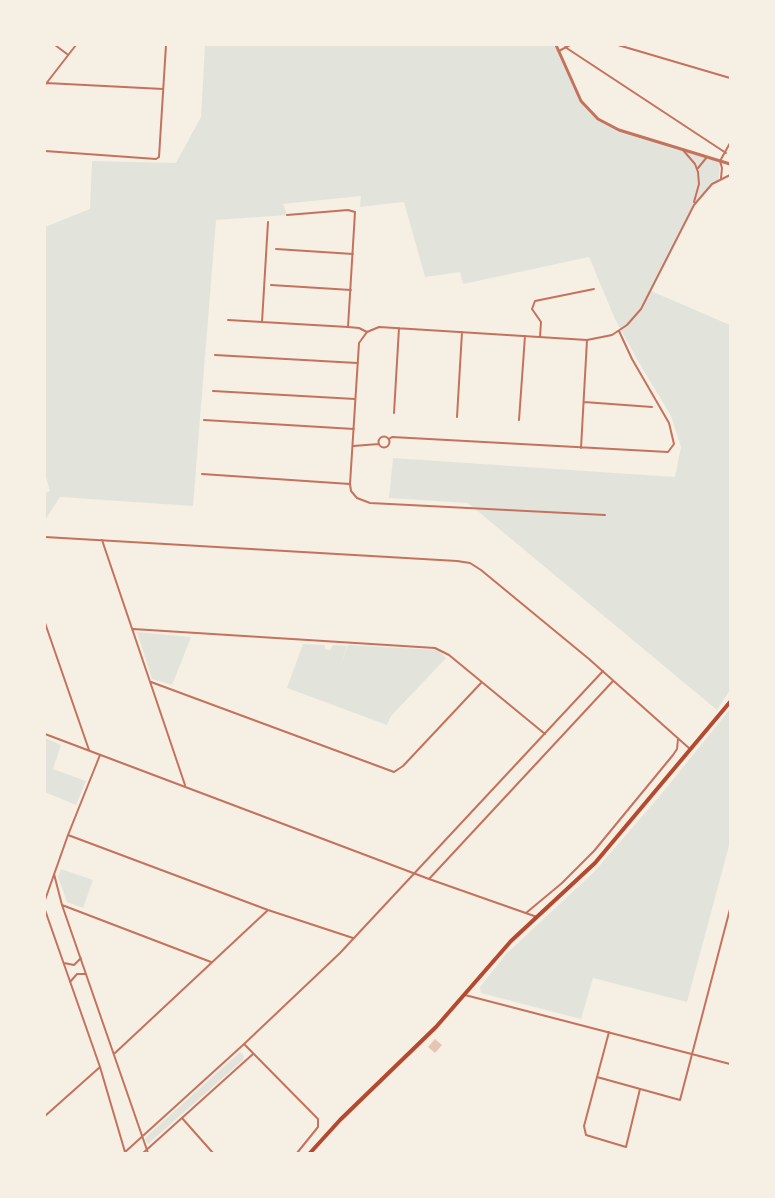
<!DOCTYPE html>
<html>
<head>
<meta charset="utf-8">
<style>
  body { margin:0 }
  #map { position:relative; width:775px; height:1198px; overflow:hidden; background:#f6efe4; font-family:Barlow,sans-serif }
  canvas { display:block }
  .frame { position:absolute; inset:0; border:46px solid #f6efe4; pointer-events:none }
</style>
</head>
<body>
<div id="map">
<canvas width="775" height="1198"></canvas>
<div class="frame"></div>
</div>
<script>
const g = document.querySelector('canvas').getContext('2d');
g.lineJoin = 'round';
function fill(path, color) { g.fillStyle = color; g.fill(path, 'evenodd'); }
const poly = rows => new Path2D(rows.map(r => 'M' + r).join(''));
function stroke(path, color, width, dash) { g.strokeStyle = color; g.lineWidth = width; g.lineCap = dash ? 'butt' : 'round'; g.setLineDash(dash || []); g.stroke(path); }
const green = poly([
  [205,45,556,45,581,101,595,117,607,125,720,161,719,179,694,205,651,291,730,325,730,690,717,710,468,503,389,498,393,458,675,477,681,447,671,416,638,361,615,319,589,257,463,284,460,272,425,277,404,202,360,207,361,196,283,204,287,215,216,220,193,506,60,497,45,520,45,493,50,491,45,474,45,227,90,209,92,161,176,163,201,117],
  [137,632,191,637,172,685,152,679],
  [303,644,325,645,325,649,330,650,333,645,347,646,340,666,348,645,438,650,446,658,391,716,387,725,287,688],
  [730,709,730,842,687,1002,593,978,581,1019,481,993,480,987,506,954,594,872,663,792],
  [45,738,61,745,53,769,86,781,76,805,45,792],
  [61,869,93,880,83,908,67,902,58,877],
  [240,1052,244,1056,243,1060,148,1144,145,1140,147,1136]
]);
const building = poly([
  [435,1039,442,1045,435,1053,428,1047]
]);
const minor = poly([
  [55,45,67,54],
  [618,45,730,78],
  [565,47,726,153],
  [559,51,570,45],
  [46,83,163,89],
  [45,85,76,45],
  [683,150,695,164,698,172,699,184,694,202],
  [45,151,156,159,159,157,166,45],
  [698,168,707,157],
  [721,178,722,168,720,161,730,143],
  [287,215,348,210,355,212,348,327,359,328,367,332],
  [276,249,353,254],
  [271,285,351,290],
  [228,320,348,327],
  [262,322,268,222],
  [540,337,541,322,532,309,535,301,594,289],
  [215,355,357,363],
  [213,391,355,399],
  [584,402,652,407],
  [394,413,399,328],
  [457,417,462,332],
  [204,420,354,429],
  [519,420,525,336],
  '378.5 442a5.5 5.5 0 1 1 11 0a5.5 5.5 0 1 1-11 0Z',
  [389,439,392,437,668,452,674,444,669,423,632,359,619,331],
  [353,446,379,444],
  [581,448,587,340],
  [202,474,350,484],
  [605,515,370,503,357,498,351,491,350,484,359,343,367,332,379,327,587,340,612,335,627,325,641,309,694,205,712,184,730,175],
  [45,537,457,561,470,563,481,570,589,659,690,749],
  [102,540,185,785],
  [45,623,89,750],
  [133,629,435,648,449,655,545,734],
  [151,682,394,772,403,766,481,683],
  [45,734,429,879,537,917],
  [68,835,268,910,353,938],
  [54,874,62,905,148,1153],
  [429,879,613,681],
  [45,900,68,835,100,755],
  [62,905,211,962],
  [45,910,100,1067,125,1152],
  [526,913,562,883,594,851,673,755,677,749,678,739],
  [64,963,74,965,81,958],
  [70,982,77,974,86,974],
  [465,995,730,1064],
  [609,1032,584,1126,586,1135,626,1147,640,1089],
  [244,1044,318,1119,318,1127,297,1153],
  [115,1053,268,910],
  [597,1077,680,1100,730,909],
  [45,1116,100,1067],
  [182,1118,213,1153],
  [124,1153,243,1045,340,953,603,671],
  [143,1153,253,1054]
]);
const tertiary = poly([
  [556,45,581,101,598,119,619,130,730,164]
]);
const secondary = poly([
  [310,1153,340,1120,436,1027,511,941,595,863,730,702]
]);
fill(green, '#e2e4dc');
fill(building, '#e6c5b7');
stroke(minor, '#c5725c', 2);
stroke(tertiary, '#c5725c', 3);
stroke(secondary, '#b5482f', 4);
</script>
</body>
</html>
